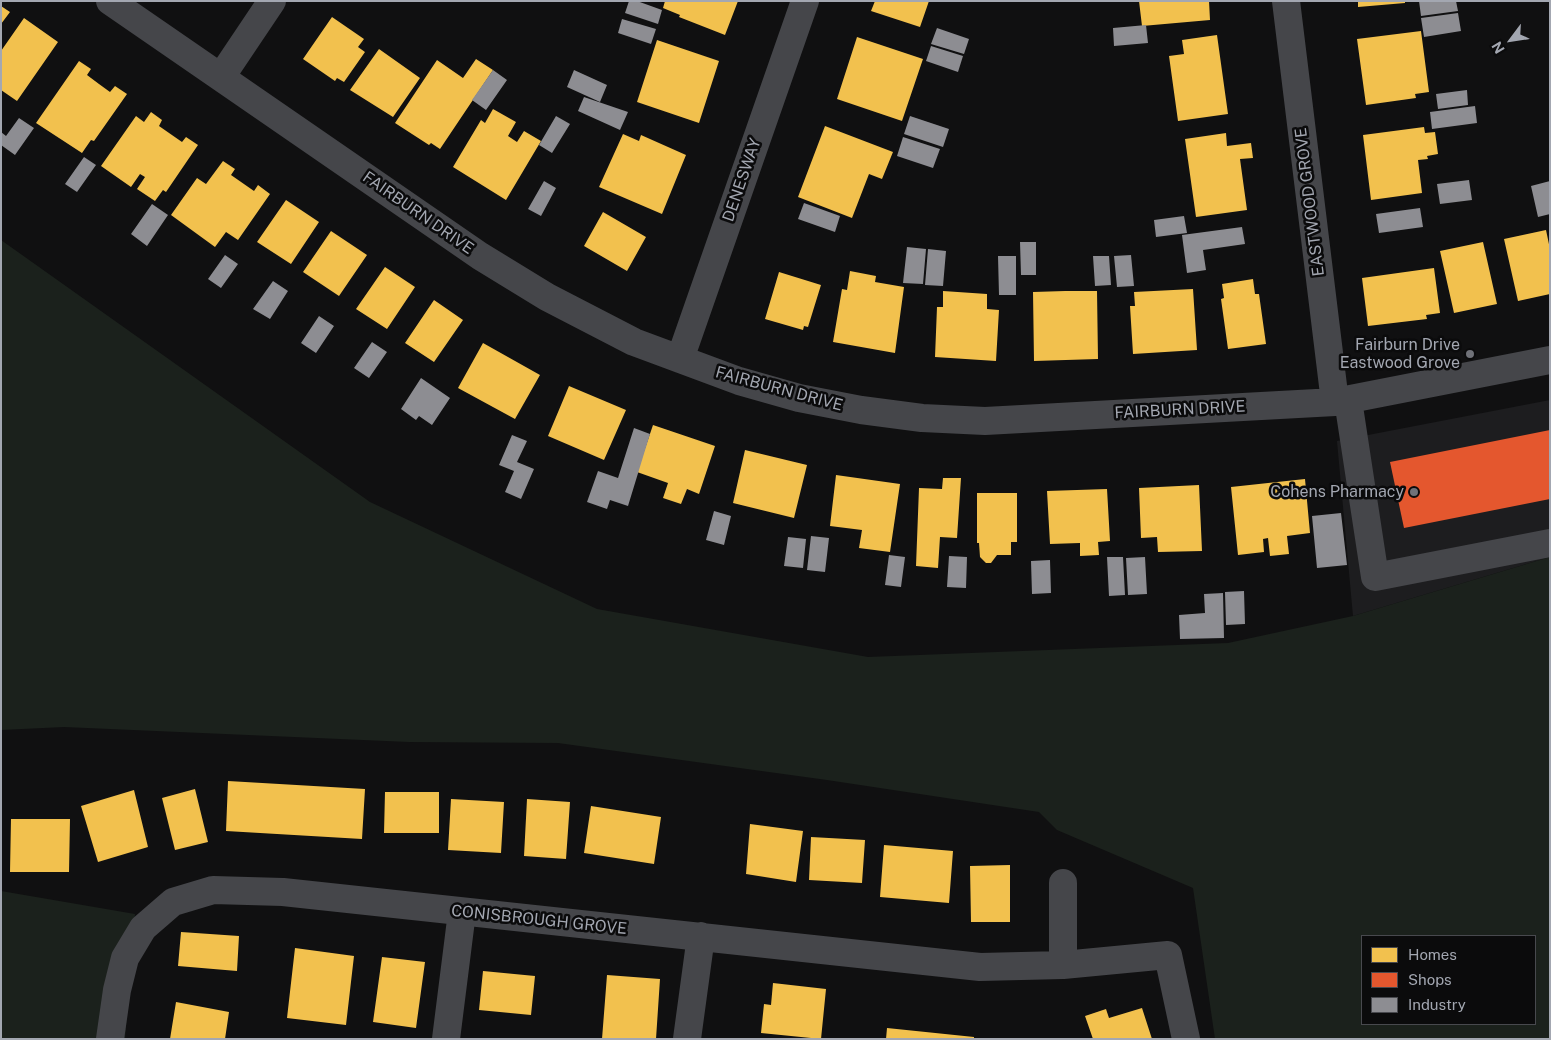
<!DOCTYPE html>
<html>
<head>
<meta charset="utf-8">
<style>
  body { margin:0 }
  #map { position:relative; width:1551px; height:1040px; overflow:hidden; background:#101011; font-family:"Public Sans",sans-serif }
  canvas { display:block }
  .frame { position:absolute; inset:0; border:2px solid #a3a7b1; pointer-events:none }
  .legend { position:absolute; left:1361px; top:935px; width:175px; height:90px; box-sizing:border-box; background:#0b0b0c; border:1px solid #48494e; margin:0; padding:6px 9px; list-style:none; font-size:15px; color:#a3a7b1 }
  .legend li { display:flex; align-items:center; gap:10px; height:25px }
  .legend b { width:25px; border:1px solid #48494e }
  .north { position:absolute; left:1486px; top:15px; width:50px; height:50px; -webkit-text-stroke:4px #0b0b0c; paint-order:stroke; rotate:239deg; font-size:14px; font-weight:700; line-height:20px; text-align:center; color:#a3a7b1 }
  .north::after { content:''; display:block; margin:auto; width:18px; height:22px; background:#a3a7b1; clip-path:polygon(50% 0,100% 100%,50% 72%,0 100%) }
</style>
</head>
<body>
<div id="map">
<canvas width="1551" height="1040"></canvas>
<div class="frame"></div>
<ul class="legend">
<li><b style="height:14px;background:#f2c14e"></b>Homes</li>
<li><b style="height:14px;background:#e4572e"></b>Shops</li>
<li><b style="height:14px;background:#8d8d92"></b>Industry</li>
</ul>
<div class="north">N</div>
</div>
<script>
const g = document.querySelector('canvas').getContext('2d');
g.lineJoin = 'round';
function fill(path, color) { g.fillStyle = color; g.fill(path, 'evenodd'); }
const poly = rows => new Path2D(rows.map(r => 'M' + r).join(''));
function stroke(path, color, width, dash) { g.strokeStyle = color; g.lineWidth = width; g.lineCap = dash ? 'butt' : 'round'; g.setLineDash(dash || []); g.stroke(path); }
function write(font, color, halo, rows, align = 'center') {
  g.font = font + ' "Public Sans",sans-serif'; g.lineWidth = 5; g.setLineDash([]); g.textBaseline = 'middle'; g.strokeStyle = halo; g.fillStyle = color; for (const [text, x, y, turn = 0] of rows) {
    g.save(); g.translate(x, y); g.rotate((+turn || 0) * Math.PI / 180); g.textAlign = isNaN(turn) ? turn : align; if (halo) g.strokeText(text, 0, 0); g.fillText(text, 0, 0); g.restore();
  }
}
const built = poly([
  [1550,400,1550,557,1353,616,1337,441]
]);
const green = poly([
  [1,240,370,502,597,609,868,657,1228,643,1353,616,1550,557,1550,1039,1215,1039,1193,888,1057,830,1039,812,827,780,558,743,409,742,64,727,1,730],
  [1362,936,1535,936,1535,1024,1362,1024],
  [1,891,135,914,125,1039,1,1039]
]);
const homes = poly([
  [665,1,738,1,725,35,679,17,680,15,663,8],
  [875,1,929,1,920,27,871,11],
  [1139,1,1209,1,1210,20,1142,26],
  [1358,1,1405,1,1405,3,1358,7],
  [1,6,10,12,1,24],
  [332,17,364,39,358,47,365,52,344,82,337,78,335,81,303,59],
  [24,18,58,42,17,101,1,90,1,51],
  [1421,31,1429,92,1415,94,1416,98,1366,105,1357,39],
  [1217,35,1228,114,1178,121,1169,56,1184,54,1182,40],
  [857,37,923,59,902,121,837,99],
  [657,40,719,61,699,123,637,102],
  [379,49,420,78,393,117,350,90],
  [476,59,493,70,440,149,431,143,429,145,395,123,437,60,463,78],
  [79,61,91,69,87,75,99,84,110,92,115,86,127,94,94,141,91,140,82,153,36,123],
  [493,109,516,122,508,136,517,142,524,131,541,141,506,200,453,167,481,120,485,123],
  [151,112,162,120,159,126,182,142,186,137,198,145,166,192,163,190,155,201,137,189,145,177,140,174,131,187,101,166,136,116,144,122],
  [825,126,893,152,882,179,869,174,852,218,798,197],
  [1424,127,1425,133,1435,132,1438,154,1427,156,1428,159,1418,160,1422,193,1371,200,1363,135],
  [1226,133,1227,146,1251,143,1253,158,1240,159,1247,210,1196,217,1185,139],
  [623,134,639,141,641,135,686,155,662,214,599,187],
  [223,161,235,169,231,175,254,191,258,185,270,194,238,240,226,232,215,247,171,215,197,178,206,184],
  [286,200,319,222,291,264,257,242],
  [603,212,646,237,627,271,584,246],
  [1546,230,1550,249,1550,294,1518,301,1504,239],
  [331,231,367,255,339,296,303,272],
  [1483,242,1497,304,1454,313,1440,251],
  [385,267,415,287,387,329,356,309],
  [1434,268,1440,313,1426,315,1427,319,1368,326,1362,278],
  [850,271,876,276,875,282,904,287,895,353,833,342,842,289,847,290],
  [779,272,821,285,808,327,804,326,803,330,765,319],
  [1253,279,1255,294,1259,294,1266,344,1228,349,1221,299,1224,298,1222,284],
  [1193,289,1197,350,1133,354,1130,306,1135,306,1134,292],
  [943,291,987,294,987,309,999,310,996,361,935,357,937,307,943,307],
  [1065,291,1097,291,1098,359,1034,361,1033,292],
  [434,300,463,320,434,362,405,343],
  [483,343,540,375,515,419,458,388],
  [569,386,626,410,604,460,548,436],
  [653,425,715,446,699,494,687,489,681,504,663,498,668,483,637,472],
  [745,450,807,465,794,518,733,503],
  [836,475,900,484,890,552,859,548,862,530,830,526],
  [943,478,961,478,957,538,940,537,938,568,916,566,919,488,942,489],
  [1305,479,1310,533,1287,536,1289,554,1270,556,1268,538,1263,539,1264,552,1238,555,1231,487],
  [1199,485,1202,551,1158,552,1157,537,1141,538,1139,488],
  [1107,489,1110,541,1098,542,1099,555,1080,556,1080,543,1050,544,1047,491],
  [977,493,1017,493,1017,542,1011,542,1011,555,997,555,991,563,986,563,980,557,979,543,977,543],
  [228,781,365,789,362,839,226,831],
  [195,789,208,842,175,850,162,798],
  [134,790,148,847,98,862,81,806],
  [385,792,439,792,439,833,384,833],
  [451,799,504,802,501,853,448,850],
  [527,799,570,802,566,859,524,856],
  [591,806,661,817,654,864,584,853],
  [11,819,70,819,69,872,10,872],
  [750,824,803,831,796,882,746,874],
  [811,837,865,840,862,883,809,880],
  [884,845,953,851,949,903,880,897],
  [1010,865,1010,922,971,922,970,866],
  [181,932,239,936,237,971,178,966],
  [295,948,354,956,346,1025,287,1018],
  [382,957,425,962,416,1028,373,1022],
  [483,971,535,976,531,1015,479,1010],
  [607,975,660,979,656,1039,602,1039],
  [773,983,826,989,821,1039,761,1033,764,1004,771,1005],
  [176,1002,229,1012,225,1039,170,1039],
  [1142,1008,1152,1039,1093,1039,1085,1016,1106,1009,1109,1018],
  [887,1028,974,1037,974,1039,886,1039]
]);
const shops = poly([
  [1550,430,1550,499,1404,528,1390,462]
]);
const industry = poly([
  [629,1,637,1,662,10,658,24,625,13],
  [1419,1,1456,1,1458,11,1421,16],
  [1458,13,1461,31,1424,37,1421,18],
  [622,19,656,29,651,44,618,33],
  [1146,25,1148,43,1114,46,1113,28],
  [937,28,969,39,964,54,931,44],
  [931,46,963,56,958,72,926,61],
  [493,70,507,80,486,110,472,100],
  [574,70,607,85,600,102,567,87],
  [1467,90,1468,105,1438,109,1436,94],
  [584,97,628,112,620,130,578,111],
  [1475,106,1477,123,1432,129,1430,112],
  [556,116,570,124,552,153,539,145],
  [910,116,949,129,943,147,904,134],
  [19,118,34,128,15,155,1,145,1,132,6,136],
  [903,137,940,149,933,168,897,156],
  [84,157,96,165,77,192,65,184],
  [1469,180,1472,200,1440,204,1437,184],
  [544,181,556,188,541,216,528,209],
  [1550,181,1550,214,1538,217,1531,186],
  [804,203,840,216,835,232,798,219],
  [152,204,168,215,147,246,131,234],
  [1420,208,1423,227,1379,233,1376,214],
  [1184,216,1187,233,1156,237,1154,220],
  [1242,227,1245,244,1203,250,1206,270,1187,273,1182,235],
  [1020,242,1036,242,1036,275,1021,275],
  [907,247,926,249,923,284,903,283],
  [928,249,946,251,943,286,925,285],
  [225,255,238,264,221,288,208,279],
  [1131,255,1134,286,1117,287,1114,256],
  [998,256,1016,256,1016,295,999,295],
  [1093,256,1109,256,1111,285,1095,286],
  [273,281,288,291,270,319,253,309],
  [319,316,334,326,316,353,301,343],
  [372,342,387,352,369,378,354,368],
  [421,378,450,398,432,425,419,416,416,420,401,409],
  [634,428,650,434,628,506,610,500,607,509,587,502,598,471,618,478],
  [512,435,527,441,517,462,534,469,521,499,505,492,514,471,499,465],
  [714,511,731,516,724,545,706,540],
  [1341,513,1347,565,1317,568,1312,516],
  [811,536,829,538,825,572,807,570],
  [788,537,806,539,803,568,784,566],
  [889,555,905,557,901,587,885,585],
  [949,556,967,557,966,588,947,587],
  [1107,557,1123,557,1125,595,1109,596],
  [1145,557,1147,594,1128,595,1126,558],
  [1050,560,1051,593,1032,594,1031,561],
  [1244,591,1245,624,1226,625,1225,592],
  [1223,593,1224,638,1180,639,1179,615,1205,613,1204,594]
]);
const minor = poly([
  [110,1,480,256,547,297,634,342,739,381,799,398,861,410,922,418,985,421,1335,402,1550,360],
  [1286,1,1335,402],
  [221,77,272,1],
  [680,359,805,1],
  [1348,400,1375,577,1550,543],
  [1063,883,1063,965,1168,955,1186,1039],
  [110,1039,117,990,125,958,143,928,173,902,213,890,283,892,980,967,1063,965],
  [446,1039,462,912],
  [687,1039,701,936]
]);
const markers = [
  [1470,354,5,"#707279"],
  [1414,492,5,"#707279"]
];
const streetNames = [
  ["DENESWAY",742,180,-71],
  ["EASTWOOD GROVE",1310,202,-97],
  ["FAIRBURN DRIVE",418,213,35],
  ["FAIRBURN DRIVE",779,389,15],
  ["FAIRBURN DRIVE",1180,410,-3],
  ["CONISBROUGH GROVE",539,920,6]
];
const poiNames = [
  ["Fairburn Drive",1460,345],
  ["Eastwood Grove",1460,363],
  ["Cohens Pharmacy",1404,492]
];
fill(built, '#1d1d1f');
fill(green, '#1b211c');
fill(homes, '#f2c14e');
fill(shops, '#e4572e');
fill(industry, '#8d8d92');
stroke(minor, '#45464a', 28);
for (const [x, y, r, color] of markers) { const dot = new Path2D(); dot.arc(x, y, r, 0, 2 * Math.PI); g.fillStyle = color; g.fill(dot); stroke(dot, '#0b0b0c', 2); }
write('16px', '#a3a7b1', '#0b0b0c', streetNames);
write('16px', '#a3a7b1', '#0b0b0c', poiNames, 'right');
</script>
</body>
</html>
